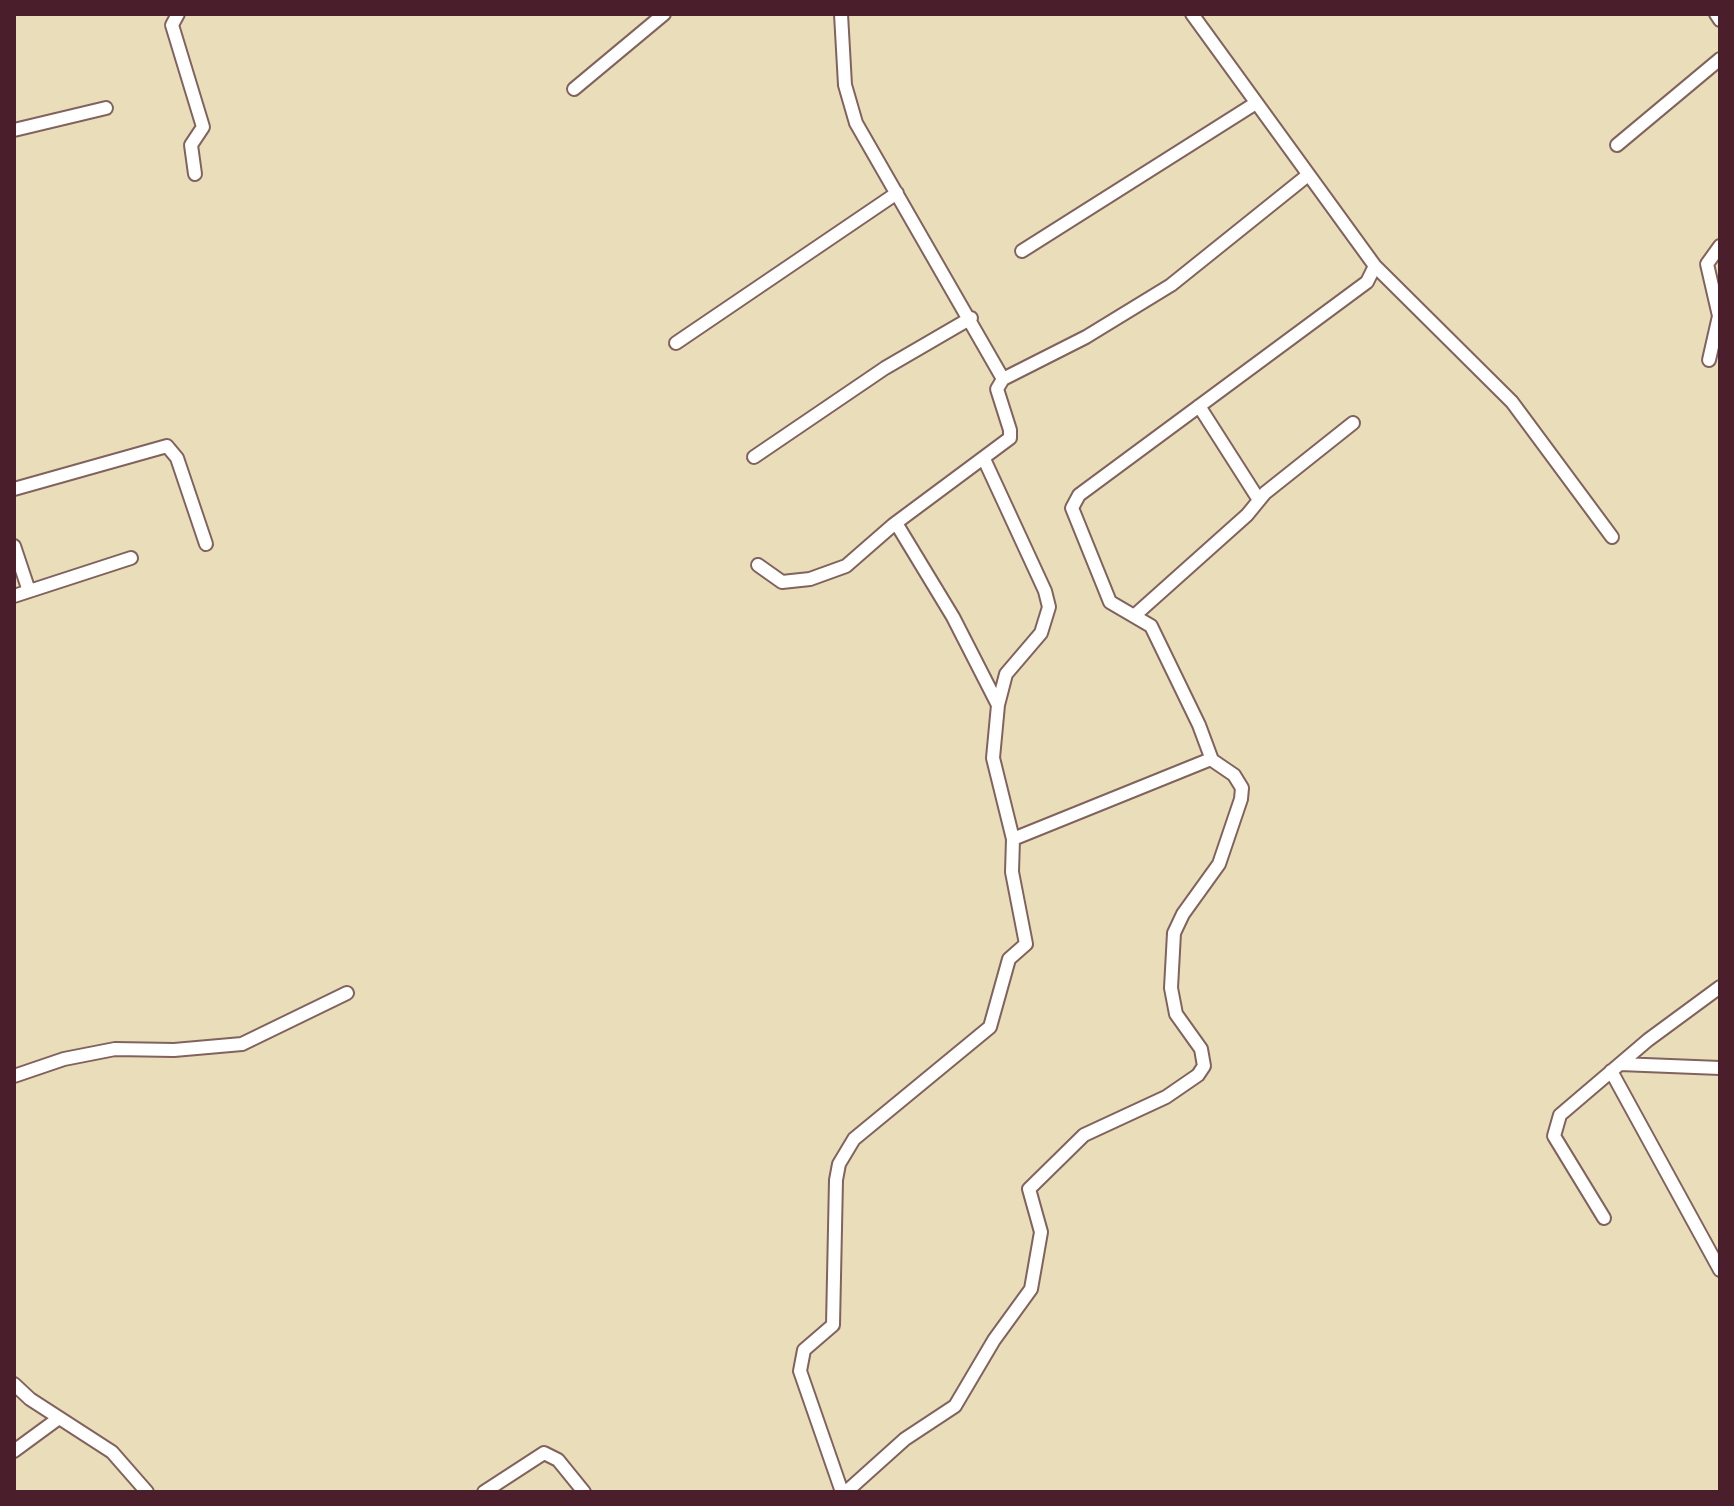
<!DOCTYPE html>
<html>
<head>
<meta charset="utf-8">
<style>
  body { margin:0 }
  #map { position:relative; width:1734px; height:1506px; overflow:hidden; background:#eadeba; font-family:Kalam,sans-serif }
  canvas { display:block }
  .frame { position:absolute; inset:0; border:16px solid #4a1f2b; pointer-events:none }
</style>
</head>
<body>
<div id="map">
<canvas width="1734" height="1506"></canvas>
<div class="frame"></div>
</div>
<script>
const g = document.querySelector('canvas').getContext('2d');
g.lineJoin = 'round';
const poly = rows => new Path2D(rows.map(r => 'M' + r).join(''));
function stroke(path, color, width, dash) { g.strokeStyle = color; g.lineWidth = width; g.lineCap = dash ? 'butt' : 'round'; g.setLineDash(dash || []); g.stroke(path); }
const minor = poly([
  [178,14,172,25,203,127,191,145,195,174],
  [841,14,845,85,856,123,1003,379],
  [1716,14,1720,20],
  [574,89,664,14],
  [14,130,106,108],
  [1617,145,1720,59],
  [1022,251,1256,103],
  [1375,266,1512,402,1612,537],
  [676,343,897,193],
  [1709,360,1719,316,1707,264,1720,246],
  [1199,406,1259,500],
  [754,457,885,368,971,318],
  [984,459,1045,591,1049,607,1041,633,1006,674,998,705,993,758,1013,839,1211,759],
  [14,489,167,446,177,458,206,544],
  [896,523,953,617,998,705],
  [14,546,29,591],
  [758,565,782,582,810,579,846,566,893,525,1010,438,1010,430,997,389,1003,379,1086,337,1171,285,1308,175],
  [14,596,131,558],
  [1134,616,1247,515,1265,493,1353,423],
  [1620,1064,1720,1068],
  [1611,1071,1720,1270],
  [14,1076,64,1059,115,1049,174,1050,242,1044,347,993],
  [1604,1218,1554,1136,1560,1115,1648,1040,1720,987],
  [14,1384,30,1399,112,1452,147,1492],
  [14,1451,59,1418],
  [484,1492,544,1453,558,1460,584,1492],
  [842,1492,800,1371,804,1350,833,1325,836,1180,839,1164,854,1139,990,1027,1009,959,1026,944,1012,872,1013,839],
  [846,1492,905,1439,955,1406,994,1340,1031,1289,1041,1232,1029,1189,1084,1135,1166,1097,1198,1075,1204,1066,1201,1049,1176,1014,1171,988,1174,933,1183,914,1219,864,1241,799,1242,788,1234,775,1212,760,1199,725,1151,626,1110,602,1072,508,1079,495,1367,282,1375,266,1192,14]
]);
stroke(minor, '#82625d', 16);
stroke(minor, '#fff', 12);
</script>
</body>
</html>
